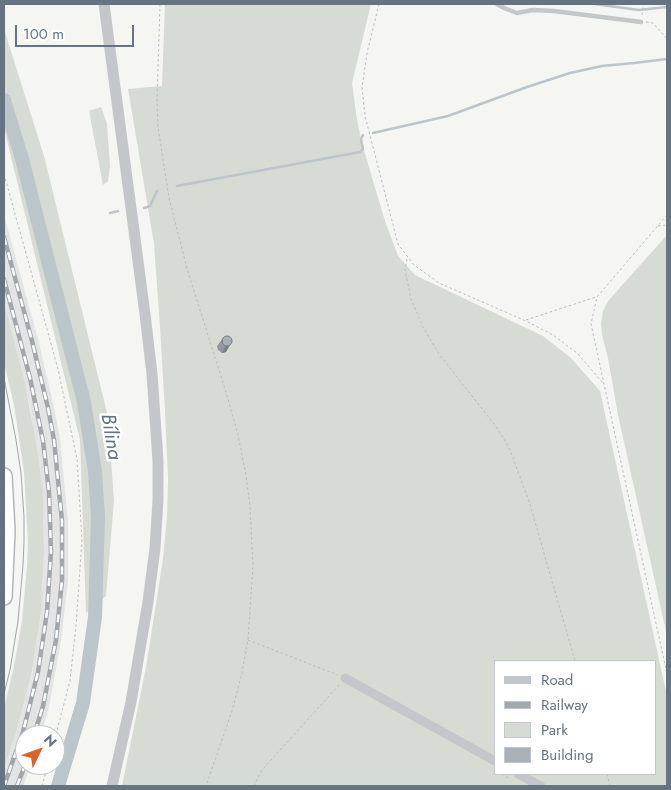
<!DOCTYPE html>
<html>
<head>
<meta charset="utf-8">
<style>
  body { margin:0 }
  #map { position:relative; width:671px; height:790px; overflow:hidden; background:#f5f5f2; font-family:Jost,sans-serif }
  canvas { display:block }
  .frame { position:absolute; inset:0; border:5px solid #667381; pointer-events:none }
  .legend { position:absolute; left:494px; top:660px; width:162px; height:115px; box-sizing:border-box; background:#fff; border:1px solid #c2c7cd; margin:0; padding:6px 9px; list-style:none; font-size:15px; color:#667381 }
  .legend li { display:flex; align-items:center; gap:10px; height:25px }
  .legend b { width:25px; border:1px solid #c2c7cd }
  .north { position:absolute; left:15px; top:725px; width:50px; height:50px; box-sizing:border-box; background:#fff; border:1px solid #c2c7cd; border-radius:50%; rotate:48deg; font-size:14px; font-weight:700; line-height:20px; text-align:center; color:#667381 }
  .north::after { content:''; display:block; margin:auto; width:18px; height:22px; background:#da632d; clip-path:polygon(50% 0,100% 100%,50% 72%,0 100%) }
  .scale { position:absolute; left:15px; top:25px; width:119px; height:22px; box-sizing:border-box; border:2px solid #667381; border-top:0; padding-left:6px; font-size:15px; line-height:18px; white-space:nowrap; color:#667381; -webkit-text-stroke:4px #fff; paint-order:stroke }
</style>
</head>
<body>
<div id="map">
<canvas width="671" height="790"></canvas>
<div class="frame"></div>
<ul class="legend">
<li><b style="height:6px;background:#c4c6ca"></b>Road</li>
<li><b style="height:6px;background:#a2a7ac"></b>Railway</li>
<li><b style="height:14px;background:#d6dcd3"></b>Park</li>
<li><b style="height:14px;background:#aab1b6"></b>Building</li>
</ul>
<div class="north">N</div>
<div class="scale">100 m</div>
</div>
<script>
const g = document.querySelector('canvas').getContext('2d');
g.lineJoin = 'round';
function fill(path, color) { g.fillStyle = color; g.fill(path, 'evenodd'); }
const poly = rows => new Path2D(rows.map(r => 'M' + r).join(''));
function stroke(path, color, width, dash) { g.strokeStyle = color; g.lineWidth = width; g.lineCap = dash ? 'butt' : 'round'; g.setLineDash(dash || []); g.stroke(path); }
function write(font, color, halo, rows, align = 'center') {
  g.font = font + ' Jost,sans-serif'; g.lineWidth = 5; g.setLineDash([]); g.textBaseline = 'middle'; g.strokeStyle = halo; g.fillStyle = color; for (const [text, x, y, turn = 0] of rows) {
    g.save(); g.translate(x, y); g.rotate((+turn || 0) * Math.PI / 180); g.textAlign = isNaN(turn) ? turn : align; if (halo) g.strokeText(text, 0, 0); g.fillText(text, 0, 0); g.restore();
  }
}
const built = poly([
  [4,215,38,339,54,407,60,439,68,521,68,581,61,641,49,707,41,735,25,735,25,765,31,765,23,786,4,786,4,768,17,730,24,703,32,671,37,639,43,582,44,522,31,412,15,346,4,303]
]);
const green = poly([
  [165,4,371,4,352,83,357,120,363,147,385,221,398,256,415,275,543,336,571,358,600,391,667,696,667,786,122,786,146,667,163,559,167,516,168,479,165,412,160,327,154,244,128,89,162,86],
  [495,661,655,661,655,774,495,774],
  [4,29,44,156,108,417,114,501,106,596,86,613,80,440,4,128],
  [101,107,107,124,110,166,108,181,103,185,89,111],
  [667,235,667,636,618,415,608,358,602,335,601,323,603,311,608,301],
  [4,303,24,379,36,442,43,492,44,552,41,612,32,671,17,730,4,768,4,708,13,671,22,621,27,566,28,542,24,472,14,405,4,363]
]);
const stream = poly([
  [594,4,639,10,667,7],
  [373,133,448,116,527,87,570,73,602,66,634,63,667,59],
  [177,186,360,152,363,149,361,139,363,135],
  [144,208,150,206,157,191],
  [110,213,118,211]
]);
const river = poly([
  [4,100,22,159,84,402,95,472,98,517,95,617,83,703,58,786]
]);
const path = poly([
  [160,4,157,100,158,127,169,198,188,272,226,392,238,435,246,475,250,507,253,565,248,639,242,673,232,711,206,786],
  [379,4,367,53,362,88,365,116,398,244,414,265,439,283,526,321,553,335,577,353,603,383],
  [642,15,644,4],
  [646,22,653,23,667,39],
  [4,174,58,369,77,459,82,540,76,626,70,681,55,738],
  [667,215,597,297,591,324,667,674],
  [658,226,667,225],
  [407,259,405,270,411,299,423,327,439,354,494,424,504,439,510,450,529,501,575,661],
  [526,320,596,297],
  [248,640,338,675],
  [502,774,510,779],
  [607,774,610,786],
  [42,786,48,765],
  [255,786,255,783,262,770,339,685]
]);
const service = poly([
  [497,4,504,8,517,13,533,10,554,11,641,22]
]);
const minor = poly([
  [345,678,495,761],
  [518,774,541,786]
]);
const tertiary = poly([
  [104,4,145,314,152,374,158,461,158,500,155,548,148,602,131,702,112,786]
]);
const trunk = poly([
  [4,476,7,531,4,597]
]);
const tram = poly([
  [4,378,16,440,21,473,24,517,24,542,23,565,18,621,10,670,4,694]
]);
const rail = poly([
  [4,237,32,341,48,408,54,440,62,521,62,580,56,640,43,706,34,735],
  [4,279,30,378,43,441,49,492,51,552,47,612,38,672,23,732,4,786],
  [17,786,25,765]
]);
const wall = poly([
  [228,336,226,352,222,353,218,350,217,346,224,337]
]);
const shadedWall = poly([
  [230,345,226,352,222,353,226,346]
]);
const building = poly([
  '222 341a5 5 0 1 1 10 0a5 5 0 1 1-10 0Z'
]);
const waterNames = [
  ["Bílina",110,437,81]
];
fill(built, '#e3e4e3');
fill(green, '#d6dcd3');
stroke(stream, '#bcc5ca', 2.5);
stroke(river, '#bcc5ca', 14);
stroke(trunk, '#b4b7ba', 18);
stroke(path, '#bbbdbf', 1, [2.5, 2.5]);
stroke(service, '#c4c6ca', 4.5);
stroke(minor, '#c4c6ca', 9);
stroke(tertiary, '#c4c6ca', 11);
stroke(trunk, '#fff', 15);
stroke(tram, '#a2a7ac', 1);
stroke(rail, '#a2a7ac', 4.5);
stroke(rail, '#fff', 2.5, [8]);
fill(wall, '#92989d');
fill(shadedWall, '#777c7f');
fill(building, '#aab1b6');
stroke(building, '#777c7f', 1);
write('italic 20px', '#61747f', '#fff', waterNames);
</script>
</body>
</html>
